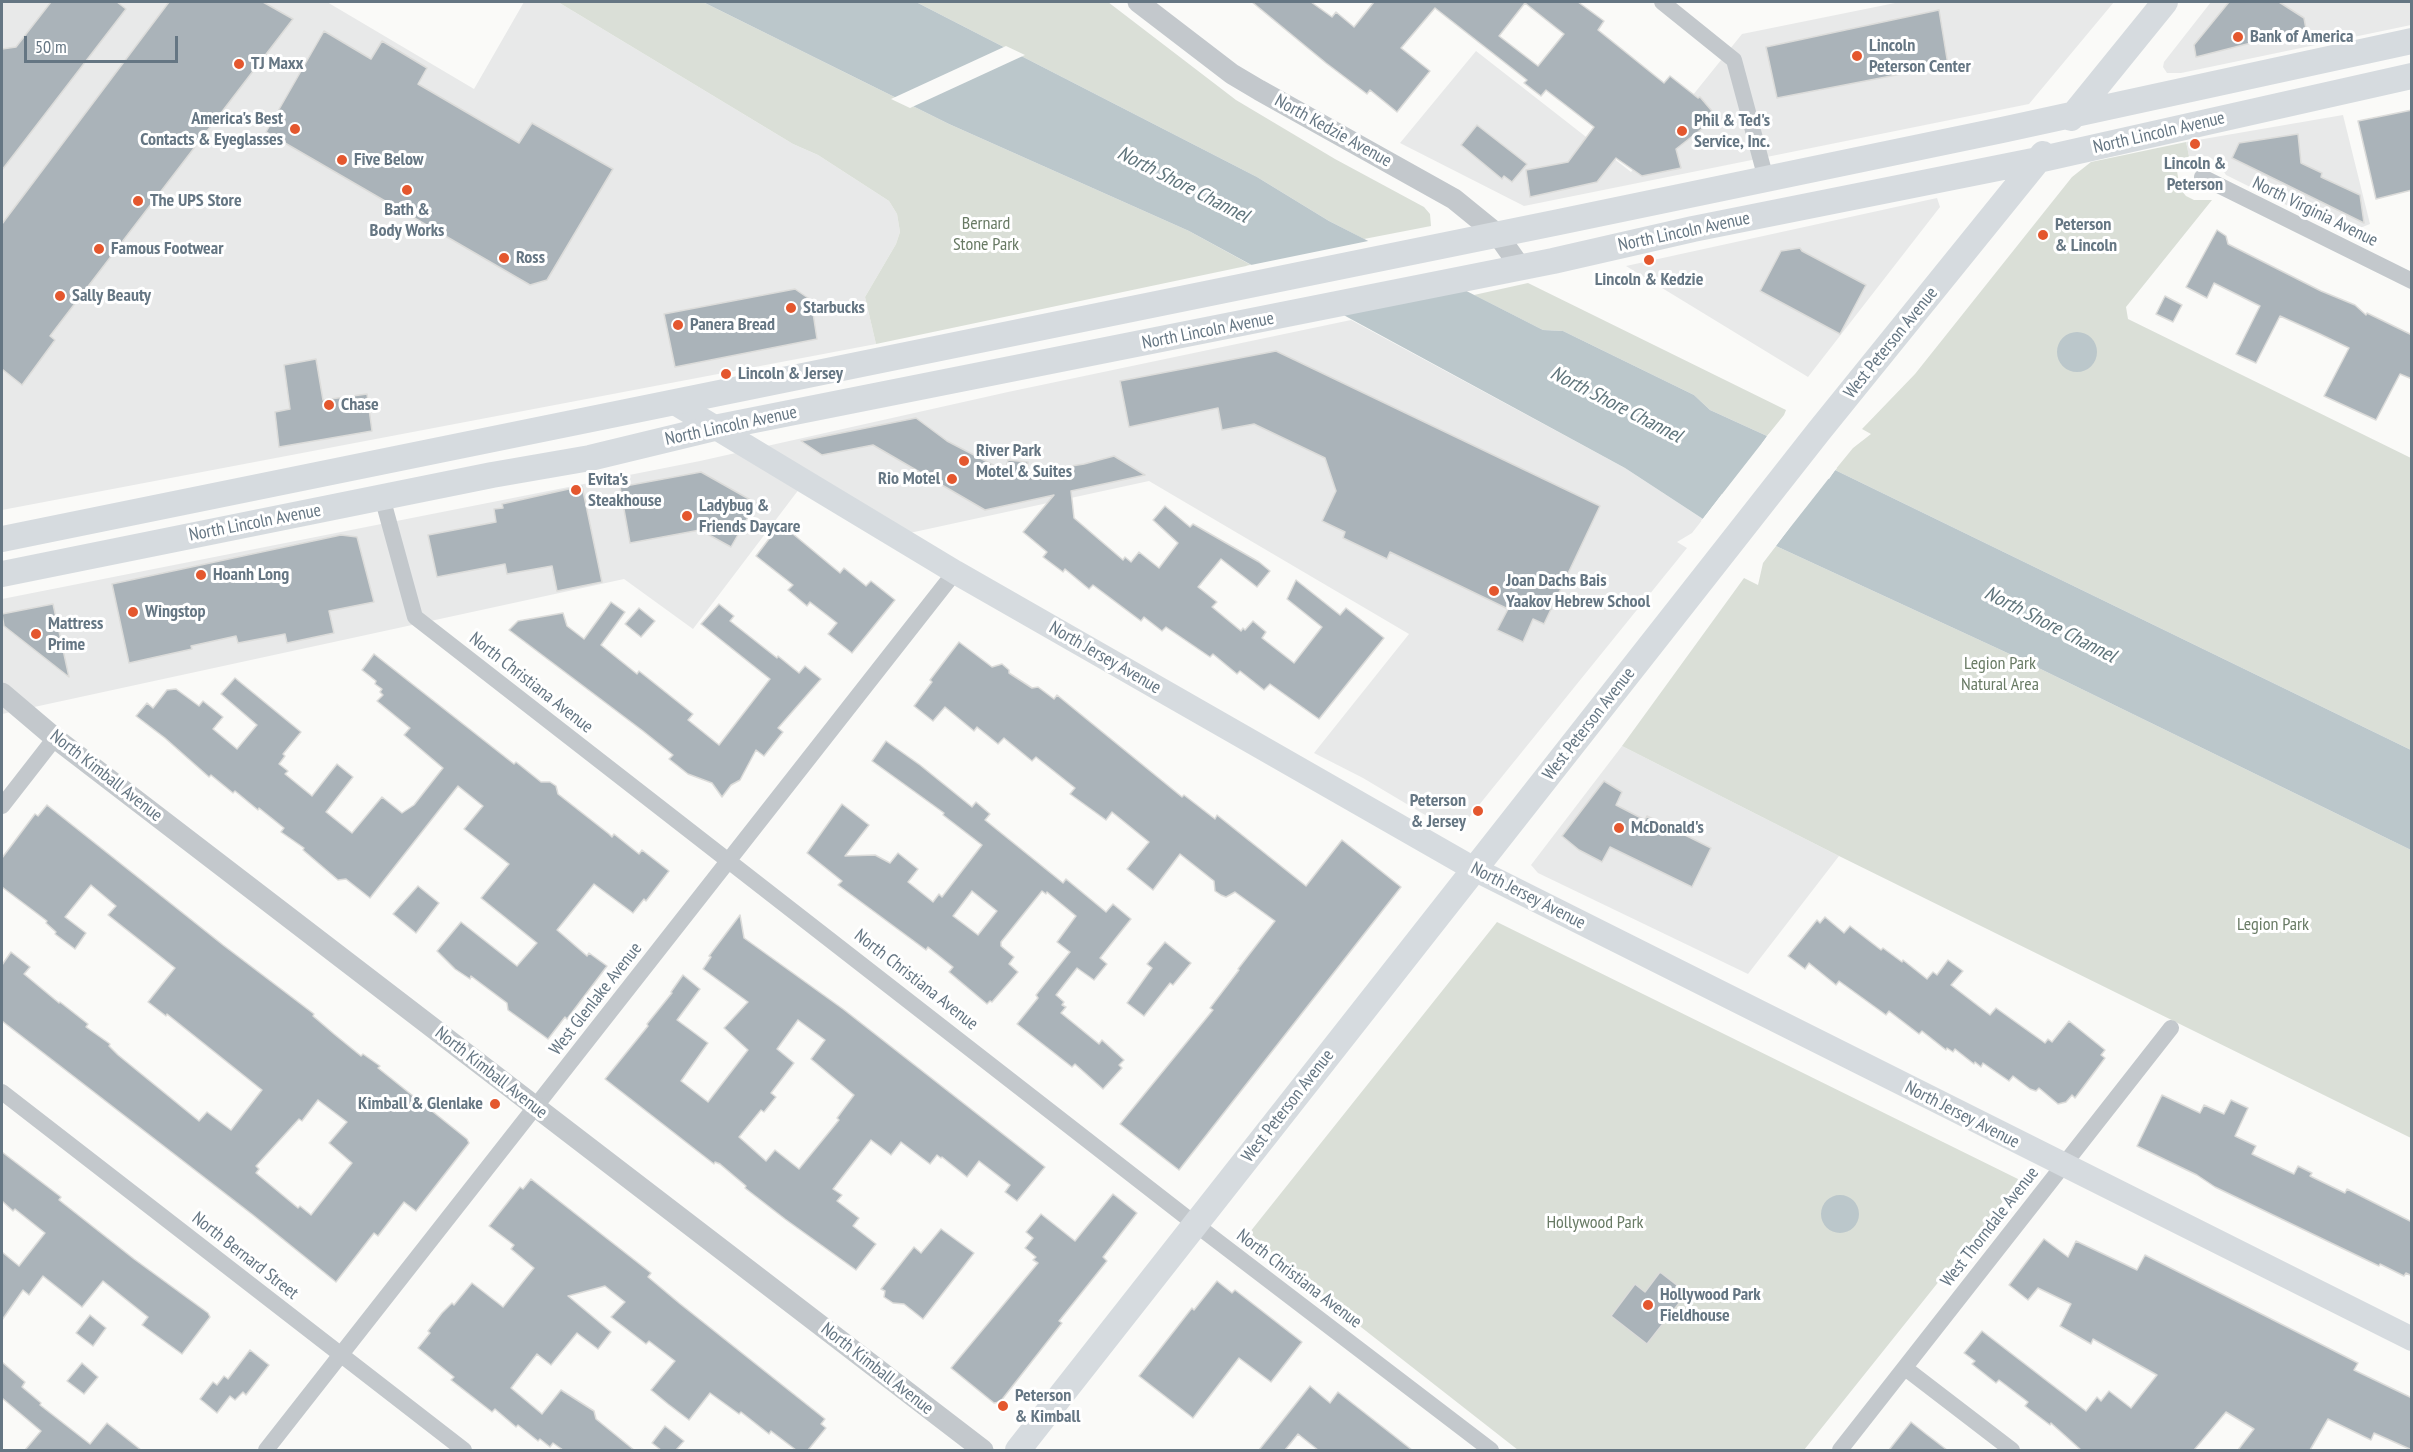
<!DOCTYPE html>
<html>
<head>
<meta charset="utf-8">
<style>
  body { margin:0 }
  #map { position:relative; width:2413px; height:1452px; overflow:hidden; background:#fafaf8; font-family:"PT Sans Narrow",sans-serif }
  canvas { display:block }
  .frame { position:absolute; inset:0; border:3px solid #657683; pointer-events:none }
  .scale { position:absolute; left:24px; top:36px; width:154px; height:27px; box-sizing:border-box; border:3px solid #657683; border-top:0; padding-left:8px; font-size:18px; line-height:21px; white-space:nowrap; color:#657683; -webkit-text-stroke:4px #fff; paint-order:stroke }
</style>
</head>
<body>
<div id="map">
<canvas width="2413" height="1452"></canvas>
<div class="frame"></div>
<div class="scale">50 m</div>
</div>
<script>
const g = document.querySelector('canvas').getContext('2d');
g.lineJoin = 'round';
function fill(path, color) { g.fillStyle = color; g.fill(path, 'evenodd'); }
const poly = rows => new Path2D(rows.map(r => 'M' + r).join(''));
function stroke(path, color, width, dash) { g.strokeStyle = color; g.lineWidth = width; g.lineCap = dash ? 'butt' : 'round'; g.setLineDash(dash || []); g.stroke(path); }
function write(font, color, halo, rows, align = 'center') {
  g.font = font + ' "PT Sans Narrow",sans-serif'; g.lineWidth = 6; g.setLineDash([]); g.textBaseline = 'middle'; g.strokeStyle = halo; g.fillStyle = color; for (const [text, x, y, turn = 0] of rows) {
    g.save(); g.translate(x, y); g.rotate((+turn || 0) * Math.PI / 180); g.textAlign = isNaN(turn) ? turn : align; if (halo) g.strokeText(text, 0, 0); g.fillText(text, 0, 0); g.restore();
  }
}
const built = poly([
  [2,2,327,2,474,89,524,2,558,2,793,144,818,155,889,201,897,214,900,232,896,244,865,297,876,344,2,510],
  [1900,2,2114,2,2029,104,1524,206,1400,143,1476,51,1631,172,1742,34],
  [2211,2,2411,2,2411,25,2181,73,2167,73,2163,67,2164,62],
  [2343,115,2370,224,2345,234,2226,175,2219,164,2208,156,2189,156,2186,142],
  [1937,198,1940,207,1808,377,1626,266],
  [1351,320,1625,468,1703,519,1692,533,1677,542,1687,548,1462,826,1455,830,1447,828,1363,778,1314,753,1409,634,1149,481,905,534,809,476,693,629,624,579,2,714,2,599,700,461,1008,392],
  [1622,746,1839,856,1748,974,1538,873,1531,865]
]);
const green = poly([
  [558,2,703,2,949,124,1189,231,1251,265,876,344,865,297,896,244,900,232,897,214,889,201,818,155,793,144],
  [916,2,1108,2,1236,100,1335,159,1424,207,1430,214,1431,226,1364,239,1329,221,1257,177],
  [2186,142,2189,156,2177,171,2180,189,2186,196,2194,200,2212,200,2126,307,2128,319,2411,458,2411,750,1835,470,1853,448,1871,434,1862,429,1915,374,2072,177,2091,162],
  [1528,283,1786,410,1784,415,1767,436,1710,410,1694,395,1563,331,1543,330,1474,295],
  [1776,546,2014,656,2411,850,2411,1138,1839,856,1622,746,1744,578,1758,585,1763,563],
  [1497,922,2020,1180,1804,1450,1518,1450,1246,1237]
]);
const water = poly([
  [703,2,916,2,1257,177,1329,221,1543,330,1563,331,1694,395,1710,410,1767,436,1761,445,1829,479,1835,470,2411,750,2411,850,2014,656,1776,546,1790,527,1722,494,1703,519,1625,468,1189,231,949,124],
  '2057 352a20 20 0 1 1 40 0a20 20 0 1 1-40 0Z',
  '1821 1214a19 19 0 1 1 38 0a19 19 0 1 1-38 0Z'
]);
const pier = poly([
  [1006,46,1025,55,910,108,891,99],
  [1373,240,1470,289,1339,316,1246,266],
  [1769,434,1770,437,1765,444,1827,475,1833,468,1837,468,1774,548,1773,545,1786,528,1723,498,1705,521,1701,521]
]);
const building = poly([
  [51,2,117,2,126,9,2,170,2,49,16,47,51,2],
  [169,2,263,2,293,19,50,336,55,340,22,385,2,369,2,224,169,2],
  [1252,2,1311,2,1332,17,1336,12,1354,27,1374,2,1578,2,1604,21,1598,30,1664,83,1670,76,1698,98,1700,97,1717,117,1676,149,1681,168,1642,176,1616,158,1597,182,1530,197,1526,170,1568,162,1594,127,1546,90,1541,96,1524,83,1527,80,1435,8,1401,48,1430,71,1397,112,1370,90,1367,94,1326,63,1252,2],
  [1525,3,1564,34,1538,66,1499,36,1525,3],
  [2229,2,2279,2,2304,18,2306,29,2196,57,2194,45,2229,2],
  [1939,10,1948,65,1777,98,1766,47,1939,10],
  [324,31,371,59,382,41,427,68,418,84,519,143,532,123,613,169,547,280,530,285,266,132,324,31],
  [2412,110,2412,190,2376,199,2358,121,2412,110],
  [1477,125,1527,164,1512,182,1504,176,1502,179,1461,145,1477,125],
  [2298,134,2301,163,2322,173,2321,177,2360,195,2364,223,2232,158,2239,143,2298,134],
  [2217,230,2226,236,2228,244,2321,291,2355,305,2366,315,2367,313,2412,335,2412,379,2400,374,2376,420,2324,396,2349,348,2320,334,2280,316,2256,363,2236,354,2260,306,2214,283,2207,298,2186,287,2217,230],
  [1800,248,1802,251,1866,285,1840,334,1760,291,1781,251,1800,248],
  [795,289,811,300,817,339,675,367,664,314,795,289],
  [2165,296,2182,305,2173,322,2156,314,2165,296],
  [1276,351,1600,506,1544,624,1533,619,1523,642,1497,630,1508,609,1390,552,1387,559,1343,538,1345,532,1322,521,1336,491,1325,458,1254,424,1222,430,1218,408,1129,427,1120,381,1276,351],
  [316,359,323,400,367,394,372,431,279,447,275,412,290,409,284,365,316,359],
  [916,418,947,441,1005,471,1008,460,1028,462,1027,473,1084,464,1114,456,1145,475,1071,491,1074,518,1123,560,1125,557,1131,562,1139,552,1159,568,1178,543,1153,520,1165,506,1190,527,1193,524,1259,562,1270,571,1257,587,1221,559,1198,587,1217,602,1212,607,1241,631,1243,628,1245,630,1253,621,1266,632,1262,638,1294,663,1322,627,1287,599,1296,580,1340,615,1346,608,1384,638,1319,719,1270,684,1264,690,1240,671,1237,674,1213,654,1210,657,1166,627,1162,631,1144,617,1141,621,1093,585,1089,589,1065,569,1063,572,1043,557,1047,552,1023,532,1054,495,985,510,873,445,822,455,801,441,916,418],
  [701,472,756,503,731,547,700,530,630,543,620,487,701,472],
  [582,486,602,582,557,591,552,566,507,574,505,564,437,577,428,535,496,522,494,509,503,508,502,504,582,486],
  [778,527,785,532,787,529,840,573,844,568,866,586,871,581,895,600,852,653,828,634,837,623,810,602,807,606,788,590,793,585,756,556,778,527],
  [341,535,357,537,374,602,329,611,334,633,287,643,285,634,238,643,236,636,191,646,192,649,129,663,112,584,341,535],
  [611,602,625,612,601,645,637,674,639,671,693,714,688,720,719,745,770,679,701,624,719,604,734,616,730,621,777,658,778,656,799,673,805,666,821,679,778,728,783,732,764,756,756,750,740,780,731,785,722,797,712,783,688,774,669,759,673,755,643,731,509,630,518,621,563,613,567,626,584,639,611,602],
  [53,604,69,677,4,626,2,614,53,604],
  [639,608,655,621,641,637,625,624,639,608],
  [959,642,992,667,1002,664,1009,670,1009,673,1032,688,1038,687,1054,699,1057,695,1182,797,1184,795,1215,819,1217,815,1306,886,1342,840,1401,887,1179,1170,1120,1124,1213,1010,1210,1008,1239,970,1238,969,1275,921,1235,892,1226,897,1221,895,1215,891,1214,881,1180,854,1153,890,1127,869,1149,842,1112,812,1106,820,1070,794,1075,788,1036,757,1032,761,1004,738,998,744,977,727,974,731,945,707,933,721,914,706,932,682,930,680,959,642],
  [374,654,514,764,516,762,541,782,550,782,556,786,558,794,609,834,612,837,614,834,639,854,642,850,669,871,646,901,644,899,633,913,594,884,557,930,587,956,589,953,607,966,567,1019,565,1017,548,1039,508,1010,507,1003,471,976,470,979,455,969,437,951,461,922,517,966,537,943,481,898,509,864,464,829,483,806,458,786,370,898,346,879,338,880,303,850,304,848,281,832,284,828,259,808,258,810,235,791,233,793,211,775,209,777,165,738,136,716,147,703,153,708,167,690,176,689,199,706,203,701,223,717,213,729,237,749,257,725,221,694,235,678,301,732,283,754,285,756,279,764,288,771,285,774,312,796,337,764,353,777,326,812,352,833,382,797,402,813,414,805,443,768,404,735,410,728,377,701,383,695,380,692,382,689,375,684,376,681,362,670,374,654],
  [886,741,920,765,972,807,976,802,990,814,985,820,1063,883,1066,879,1106,912,1113,904,1131,919,1100,958,1107,964,1094,980,1077,968,1056,995,1064,1002,1062,1005,1066,1007,1061,1013,1099,1044,1102,1040,1124,1060,1119,1065,1122,1068,1103,1089,1075,1064,1072,1067,1017,1024,1038,998,1036,995,1070,952,1057,942,1076,916,1047,892,1046,894,1042,891,1001,942,1001,946,1014,957,1009,964,1018,972,992,1002,990,1001,987,1004,949,972,953,967,928,947,926,950,838,885,842,881,807,853,842,804,869,825,845,856,875,855,890,863,898,853,918,869,908,882,933,902,939,894,942,897,982,845,943,815,944,813,872,761,886,741],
  [972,891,997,911,978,935,953,916,972,891],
  [1604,781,1622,792,1616,805,1645,820,1647,816,1711,848,1692,887,1610,847,1602,862,1579,850,1562,836,1604,781],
  [47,805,223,945,314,1014,313,1016,334,1034,361,1056,363,1054,380,1066,378,1068,467,1139,469,1143,416,1211,404,1202,378,1236,374,1233,336,1282,253,1215,2,1021,2,965,11,952,30,967,24,974,59,1003,60,1002,88,1024,86,1027,110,1044,109,1046,118,1055,199,1121,207,1112,231,1130,262,1090,167,1014,166,1016,148,1002,175,968,108,915,116,906,91,885,65,917,86,933,75,949,55,934,56,932,46,923,47,921,2,887,2,858,35,814,38,816,47,805],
  [318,1100,347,1122,329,1143,352,1163,311,1215,300,1206,298,1208,256,1173,259,1169,256,1166,299,1119,302,1121,318,1100],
  [418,886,439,903,416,933,393,914,418,886],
  [740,915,744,938,843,1009,1045,1167,1017,1201,1005,1192,1010,1185,979,1161,967,1177,942,1157,941,1158,937,1155,930,1164,901,1142,891,1155,871,1140,833,1189,842,1195,837,1201,859,1218,853,1226,876,1244,856,1270,785,1219,745,1188,746,1186,720,1164,715,1162,714,1164,605,1079,648,1026,647,1024,672,993,671,992,683,975,700,989,677,1020,708,1043,681,1081,708,1102,748,1050,724,1028,748,1002,703,969,711,957,709,956,740,915],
  [798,1020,825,1040,811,1059,854,1095,837,1118,839,1120,799,1169,775,1150,766,1161,739,1137,761,1110,764,1112,776,1097,771,1093,794,1063,777,1049,798,1020],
  [1825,917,1844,933,1850,926,1881,950,1883,948,1902,962,1903,960,1927,979,1933,972,1937,975,1948,960,1963,971,1951,985,1990,1015,1996,1008,2045,1043,2048,1039,2052,1042,2069,1021,2105,1050,2101,1055,2105,1058,2075,1098,2072,1095,2066,1102,2058,1104,2039,1088,2036,1091,2030,1089,2013,1076,2009,1081,1983,1063,1981,1067,1975,1062,1974,1064,1955,1049,1953,1052,1947,1048,1946,1050,1922,1031,1919,1034,1889,1011,1886,1015,1839,981,1836,985,1809,963,1805,969,1788,956,1817,920,1820,923,1825,917],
  [1165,942,1191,963,1173,985,1170,983,1144,1016,1127,1003,1152,968,1147,964,1165,942],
  [2162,1095,2200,1113,2204,1105,2224,1114,2231,1100,2248,1108,2235,1136,2256,1146,2252,1154,2294,1174,2298,1166,2312,1173,2310,1176,2345,1193,2347,1189,2412,1222,2412,1276,2406,1273,2404,1276,2380,1264,2379,1266,2215,1187,2197,1175,2137,1146,2162,1095],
  [2,1152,61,1197,59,1200,134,1259,208,1313,210,1317,182,1354,142,1325,148,1317,103,1281,82,1307,43,1276,29,1295,23,1290,2,1320,2,1252,19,1266,45,1233,15,1209,13,1211,2,1201,2,1152],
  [531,1179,651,1273,648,1277,679,1303,825,1419,821,1424,826,1428,808,1450,796,1450,771,1431,769,1434,741,1412,739,1414,710,1393,689,1420,668,1404,651,1390,675,1361,649,1341,646,1344,611,1317,625,1302,605,1286,568,1296,611,1332,598,1349,577,1333,551,1365,537,1354,511,1388,542,1414,561,1390,594,1411,596,1419,634,1450,563,1450,553,1443,550,1447,540,1439,538,1441,518,1425,516,1427,495,1409,492,1412,451,1380,454,1377,418,1348,430,1333,428,1331,442,1313,452,1303,454,1305,472,1283,503,1307,534,1268,511,1249,514,1245,489,1226,520,1187,523,1189,531,1179],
  [1113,1194,1137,1213,1103,1257,1107,1261,1059,1321,1062,1323,1000,1402,994,1403,951,1368,1038,1263,1033,1260,1036,1257,1025,1248,1033,1238,1026,1232,1041,1214,1075,1241,1113,1194],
  [941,1229,974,1253,923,1319,904,1304,893,1303,884,1297,885,1291,881,1289,914,1247,921,1253,941,1229],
  [2044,1239,2068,1257,2076,1241,2137,1270,2145,1255,2358,1363,2354,1370,2412,1398,2412,1450,2374,1433,2371,1440,2328,1419,2310,1450,2238,1450,2254,1429,2226,1412,2194,1450,2081,1450,2051,1423,2050,1425,2025,1406,2028,1402,1999,1380,1996,1383,1972,1364,1975,1361,1964,1353,1982,1331,2086,1411,2097,1397,2101,1401,2109,1391,2131,1408,2157,1375,2093,1339,2091,1344,2060,1326,2071,1304,2038,1288,2028,1300,2009,1285,2044,1239],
  [1660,1272,1687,1293,1647,1344,1611,1316,1635,1284,1645,1292,1660,1272],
  [1217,1281,1232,1293,1235,1290,1302,1342,1271,1382,1239,1358,1193,1418,1139,1376,1192,1308,1194,1310,1217,1281],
  [90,1315,106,1328,93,1346,76,1333,90,1315],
  [250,1350,269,1365,246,1395,243,1392,235,1400,230,1396,217,1413,200,1399,213,1382,217,1385,224,1376,228,1379,250,1350],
  [2,1362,25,1382,22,1387,41,1403,40,1405,90,1444,107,1423,141,1450,25,1450,41,1431,2,1398,2,1362],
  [82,1363,98,1377,84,1394,67,1381,82,1363],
  [1310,1386,1330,1403,1338,1392,1412,1450,1318,1450,1298,1434,1285,1450,1259,1450,1310,1386],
  [1911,1422,1926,1434,1947,1450,1889,1450,1911,1422],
  [665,1426,684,1441,676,1450,661,1450,652,1443,665,1426]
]);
const minor = poly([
  [1662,2,1734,60,1766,179],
  [2202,177,2412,281],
  [382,497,415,617,1195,1224,1491,1450],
  [2,806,55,738],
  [2,1092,464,1450],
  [1905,1368,2012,1450],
  [266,1450,955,572],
  [1840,1450,2171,1028]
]);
const tertiary = poly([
  [1138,2,1232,74,1259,90,1454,199,1497,234,1521,268],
  [2,693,55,738,983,1450]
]);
const secondary = poly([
  [673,402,955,572,1474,869,2412,1339]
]);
const primary = poly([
  [2071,118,2165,2],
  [2,539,1559,222,2002,130,2412,41],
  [2,574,492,475,590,458,714,428,1553,261,1693,229,2038,160,2412,76],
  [1018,1450,1819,431,2043,154]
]);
const markers = [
  [2238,37,6,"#e4572e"],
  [1857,56,6,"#e4572e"],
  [239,64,6,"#e4572e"],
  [295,129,6,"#e4572e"],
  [1682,131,6,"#e4572e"],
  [2195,144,6,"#e4572e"],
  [342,160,6,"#e4572e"],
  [407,190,6,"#e4572e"],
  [138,201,6,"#e4572e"],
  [2043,235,6,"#e4572e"],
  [99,249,6,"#e4572e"],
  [504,258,6,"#e4572e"],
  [1649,260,6,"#e4572e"],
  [60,296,6,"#e4572e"],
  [791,308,6,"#e4572e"],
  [678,325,6,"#e4572e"],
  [726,374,6,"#e4572e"],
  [329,405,6,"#e4572e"],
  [964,461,6,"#e4572e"],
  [952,479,6,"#e4572e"],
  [576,490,6,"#e4572e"],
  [687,516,6,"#e4572e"],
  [201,575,6,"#e4572e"],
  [1494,591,6,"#e4572e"],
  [133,612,6,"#e4572e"],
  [36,634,6,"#e4572e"],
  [1478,811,6,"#e4572e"],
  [1619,828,6,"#e4572e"],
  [495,1104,6,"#e4572e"],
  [1648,1305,6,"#e4572e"],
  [1003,1406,6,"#e4572e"]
];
const poiNames = [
  ["Bank of America",2250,37],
  ["Lincoln",1869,46],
  ["Peterson Center",1869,67],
  ["TJ Maxx",251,64],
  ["America's Best",283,119,"right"],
  ["Contacts & Eyeglasses",283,140,"right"],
  ["Phil & Ted's",1694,121],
  ["Service, Inc.",1694,142],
  ["Five Below",354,160],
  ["Lincoln &",2195,164,"center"],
  ["Peterson",2195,185,"center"],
  ["The UPS Store",150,201],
  ["Bath &",407,210,"center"],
  ["Body Works",407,231,"center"],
  ["Peterson",2055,225],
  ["& Lincoln",2055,246],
  ["Famous Footwear",111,249],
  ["Ross",516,258],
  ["Lincoln & Kedzie",1649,280,"center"],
  ["Sally Beauty",72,296],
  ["Starbucks",803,308],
  ["Panera Bread",690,325],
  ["Lincoln & Jersey",738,374],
  ["Chase",341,405],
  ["River Park",976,451],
  ["Motel & Suites",976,472],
  ["Rio Motel",940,479,"right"],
  ["Evita's",588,480],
  ["Steakhouse",588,501],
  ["Ladybug &",699,506],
  ["Friends Daycare",699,527],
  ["Hoanh Long",213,575],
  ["Joan Dachs Bais",1506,581],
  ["Yaakov Hebrew School",1506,602],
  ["Wingstop",145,612],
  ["Mattress",48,624],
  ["Prime",48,645],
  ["Peterson",1466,801,"right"],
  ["& Jersey",1466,822,"right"],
  ["McDonald's",1631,828],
  ["Kimball & Glenlake",483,1104,"right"],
  ["Hollywood Park",1660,1295],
  ["Fieldhouse",1660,1316],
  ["Peterson",1015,1396],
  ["& Kimball",1015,1417]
];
const streetNames = [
  ["North Kedzie Avenue",1333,131,29],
  ["North Lincoln Avenue",2159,133,-13],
  ["North Virginia Avenue",2315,212,26],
  ["North Lincoln Avenue",1684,232,-12],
  ["North Lincoln Avenue",1208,331,-11],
  ["West Peterson Avenue",1891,343,-51],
  ["North Lincoln Avenue",731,426,-12],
  ["North Lincoln Avenue",255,523,-11],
  ["North Jersey Avenue",1105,658,30],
  ["North Christiana Avenue",531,683,38],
  ["West Peterson Avenue",1589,724,-52],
  ["North Kimball Avenue",106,776,38],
  ["North Jersey Avenue",1528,896,27],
  ["North Christiana Avenue",916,980,38],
  ["West Glenlake Avenue",596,999,-52],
  ["North Kimball Avenue",491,1073,38],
  ["West Peterson Avenue",1288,1106,-52],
  ["North Jersey Avenue",1962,1115,27],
  ["West Thorndale Avenue",1990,1227,-52],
  ["North Bernard Street",245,1256,38],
  ["North Christiana Avenue",1299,1279,37],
  ["North Kimball Avenue",877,1369,38]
];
const parkNames = [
  ["Bernard",986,224],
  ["Stone Park",986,245],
  ["Legion Park",2000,664],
  ["Natural Area",2000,685],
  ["Legion Park",2273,925],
  ["Hollywood Park",1595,1223]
];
const waterNames = [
  ["North Shore Channel",1183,185,27],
  ["North Shore Channel",1616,405,27],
  ["North Shore Channel",2050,625,27]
];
fill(built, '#e8e9e9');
fill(green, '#dadfd7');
fill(water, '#bbc7cb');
fill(pier, '#fafaf8');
fill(building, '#aab3b9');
stroke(building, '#dcdcda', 1.5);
stroke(minor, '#c3c8cc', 16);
stroke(tertiary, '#c3c8cc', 21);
stroke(secondary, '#d6dbdf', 24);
stroke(primary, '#d6dbdf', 26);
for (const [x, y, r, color] of markers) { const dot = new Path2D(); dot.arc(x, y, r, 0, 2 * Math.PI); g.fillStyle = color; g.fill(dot); stroke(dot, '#fff', 2); }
write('bold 18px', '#657683', '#fff', poiNames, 'left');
write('18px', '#657683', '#fff', streetNames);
write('18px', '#687a64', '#fff', parkNames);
write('italic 20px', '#60757c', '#fff', waterNames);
</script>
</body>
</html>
